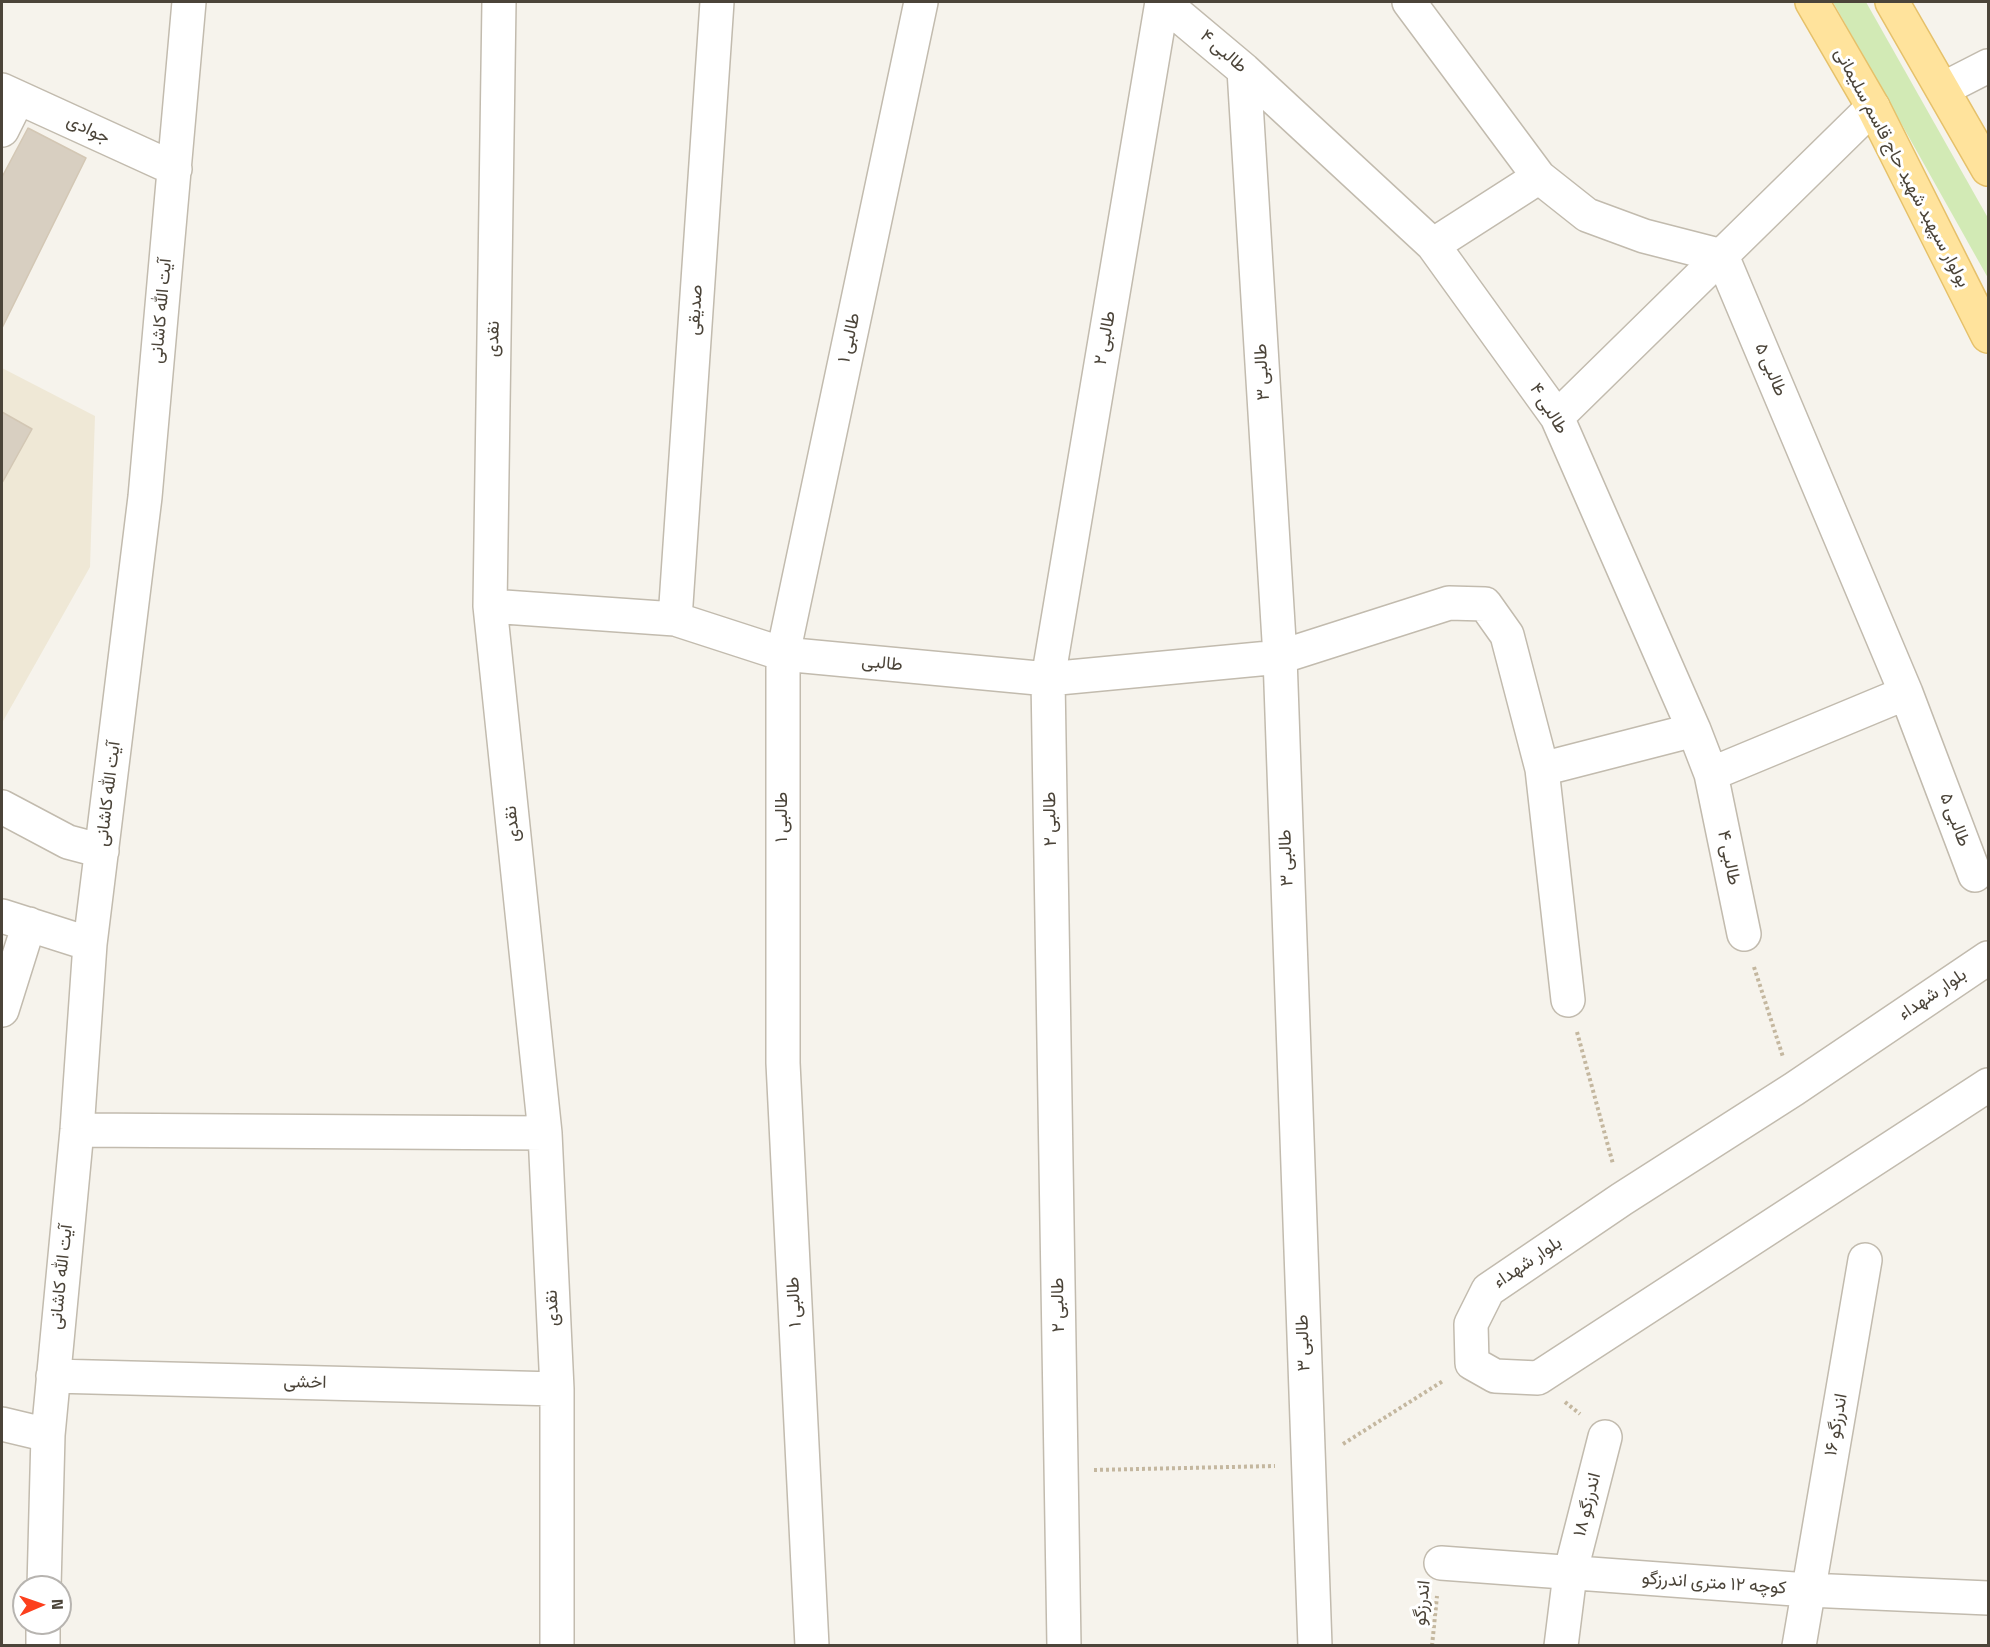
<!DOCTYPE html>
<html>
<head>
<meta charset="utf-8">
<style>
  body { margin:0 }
  #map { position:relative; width:1990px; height:1647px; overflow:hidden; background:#f6f3ec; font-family:"Titillium Web",sans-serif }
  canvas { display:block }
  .frame { position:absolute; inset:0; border:3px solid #4b4439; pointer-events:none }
  .north { position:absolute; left:12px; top:1575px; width:60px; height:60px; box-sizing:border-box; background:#fff; border:2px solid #b7b4b0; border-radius:50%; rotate:88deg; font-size:16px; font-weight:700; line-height:24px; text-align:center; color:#4b4439 }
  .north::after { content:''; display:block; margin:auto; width:21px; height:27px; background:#fc3f1d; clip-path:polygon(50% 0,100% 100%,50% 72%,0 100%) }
</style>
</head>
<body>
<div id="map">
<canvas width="1990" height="1647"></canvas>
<div class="frame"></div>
<div class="north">N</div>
</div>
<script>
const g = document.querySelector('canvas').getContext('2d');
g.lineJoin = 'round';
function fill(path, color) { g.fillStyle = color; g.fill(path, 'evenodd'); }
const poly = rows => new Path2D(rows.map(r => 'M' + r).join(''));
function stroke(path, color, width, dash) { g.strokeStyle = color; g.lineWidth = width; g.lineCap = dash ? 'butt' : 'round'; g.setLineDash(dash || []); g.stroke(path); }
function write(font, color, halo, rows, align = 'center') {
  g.font = font + ' "Titillium Web",Vazirmatn,sans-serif'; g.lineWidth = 6; g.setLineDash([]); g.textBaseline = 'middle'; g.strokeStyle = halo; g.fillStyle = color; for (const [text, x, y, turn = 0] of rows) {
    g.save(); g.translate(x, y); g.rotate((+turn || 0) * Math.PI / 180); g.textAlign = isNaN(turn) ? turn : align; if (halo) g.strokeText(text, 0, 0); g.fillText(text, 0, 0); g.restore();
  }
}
const education = poly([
  [2,368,95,416,90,567,2,723]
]);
const green = poly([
  [1833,2,1866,2,1988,218,1988,278]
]);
const building = poly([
  [28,128,86,158,2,328,2,177,28,128],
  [2,412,32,429,2,483,2,412]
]);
const path = poly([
  [1754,967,1783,1057],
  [1577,1032,1613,1164],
  [1565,1402,1580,1414],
  [1343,1444,1443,1381],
  [1094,1470,1275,1466],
  [1432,1646,1437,1596]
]);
const minor = poly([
  [499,2,490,606,545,1133,557,1389,557,1646],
  [1163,2,1244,70,1433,245,1557,417,1694,730,1711,774,1744,934],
  [1409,2,1539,177,1587,215,1644,236,1722,256,1906,693,1975,875],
  [1244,70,1280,657,1315,1646],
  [1943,89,1988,66],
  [2,90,175,169],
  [2,130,18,98],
  [1433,245,1539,177],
  [1557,417,1873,107],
  [490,606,675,619,783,654,1048,679,1280,657,1449,603,1485,604,1507,635,1542,769,1568,1000],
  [675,619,717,2],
  [1542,769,1694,730],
  [1711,774,1906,693],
  [2,807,68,842,102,851],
  [2,916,90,944],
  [1988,958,1794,1089,1622,1199,1488,1290,1471,1324,1472,1363,1495,1376,1538,1378,1988,1085],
  [2,1010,29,924],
  [77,1130,545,1133],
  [53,1376,557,1389],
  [2,1424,48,1435],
  [1441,1563,1808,1590,1988,1598],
  [44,1587,48,1435,77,1130,90,944,145,497,189,2],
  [43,1646,43,1623],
  [812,1646,783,1063,783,654,921,2],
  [1064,1646,1048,679,1162,2],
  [1561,1646,1570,1574,1605,1437],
  [1799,1646,1865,1260]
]);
const major = poly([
  [1812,2,1873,107,1988,336],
  [1892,2,1988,169]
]);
const streetNames = [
  ["طالبی ۴",1223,52,41],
  ["جوادی",88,130,25],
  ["بولوار سپهبد شهید حاج قاسم سلیمانی",1901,168,62],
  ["صدیقی",696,310,-86],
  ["آیت الله کاشانی",162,311,-85],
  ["طالبی ۱",850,338,-78],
  ["طالبی ۲",1106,338,-80],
  ["نقدی",494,339,-89],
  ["طالبی ۵",1770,370,67],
  ["طالبی ۳",1263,372,-93],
  ["طالبی ۴",1548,409,58],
  ["طالبی",882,664,5],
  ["آیت الله کاشانی",109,794,-83],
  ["طالبی ۱",783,817,-90],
  ["طالبی ۲",1051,819,-91],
  ["طالبی ۵",1954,820,69],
  ["نقدی",513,824,-96],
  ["طالبی ۳",1287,858,-92],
  ["طالبی ۴",1728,858,78],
  ["بلوار شهداء",1933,995,-34],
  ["بلوار شهداء",1528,1263,-34],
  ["آیت الله کاشانی",62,1277,-84],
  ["طالبی ۱",795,1302,-93],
  ["طالبی ۲",1059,1305,-91],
  ["نقدی",553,1308,-93],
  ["طالبی ۳",1304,1343,-92],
  ["اخشی",305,1383,1],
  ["اندرزگو ۱۶",1837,1425,-80],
  ["اندرزگو ۱۸",1588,1505,-76],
  ["کوچه ۱۲ متری اندرزگو",1714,1584,4],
  ["اندرزگو",1423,1603,-84]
];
fill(education, '#efe8d6');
fill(green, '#d2eab5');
fill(building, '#d8cfc1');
stroke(building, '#d3c7b4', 1.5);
stroke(minor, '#c2bbae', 36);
stroke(major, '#e6c16a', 36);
stroke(path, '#c4b79f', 4, [3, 3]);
stroke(minor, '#fff', 33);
stroke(major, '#ffe39c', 33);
write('18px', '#4b4439', '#fff', streetNames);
</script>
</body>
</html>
